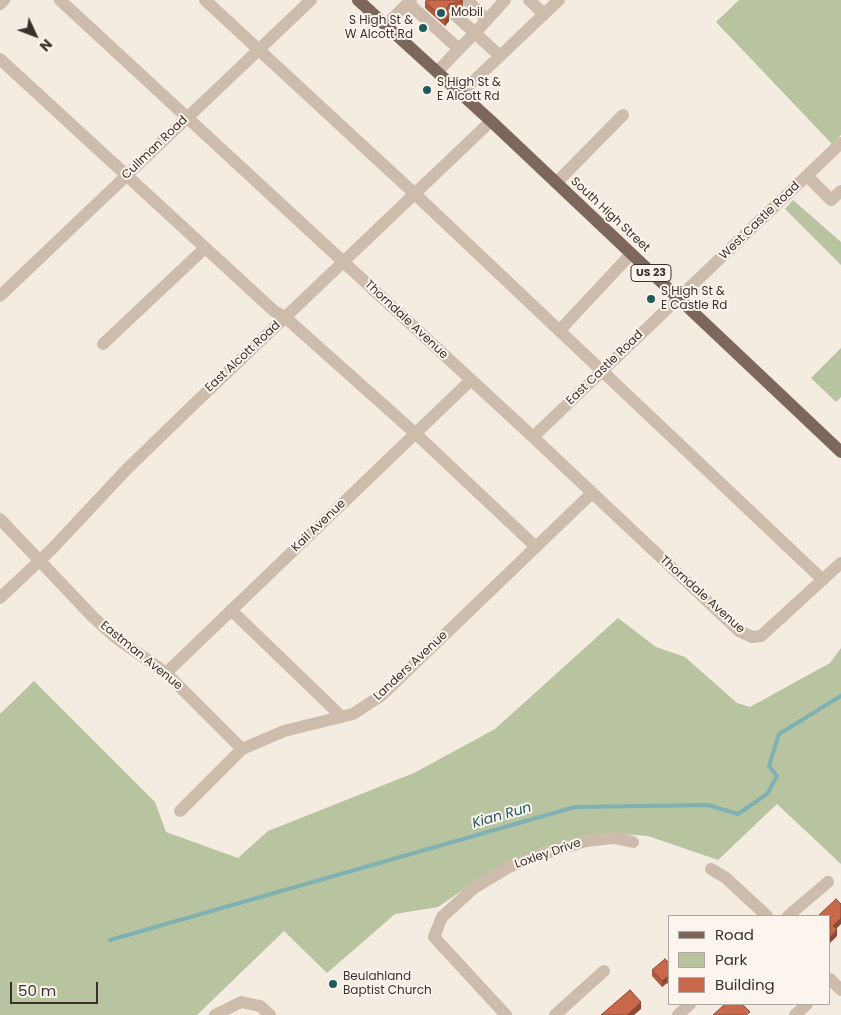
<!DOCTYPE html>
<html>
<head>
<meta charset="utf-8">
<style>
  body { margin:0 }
  #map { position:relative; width:841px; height:1015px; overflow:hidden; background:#f4ebe1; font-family:Poppins,sans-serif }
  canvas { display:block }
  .legend { position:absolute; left:668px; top:915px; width:162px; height:90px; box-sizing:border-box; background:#fbf5ee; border:1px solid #aea6a0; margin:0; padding:6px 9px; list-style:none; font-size:15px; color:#3b302b }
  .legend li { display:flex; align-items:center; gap:10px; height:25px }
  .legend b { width:25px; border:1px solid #aea6a0 }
  .north { position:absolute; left:10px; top:10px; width:50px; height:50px; -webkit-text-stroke:4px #fbf5ee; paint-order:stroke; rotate:133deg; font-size:14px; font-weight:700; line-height:20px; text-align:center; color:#3b302b }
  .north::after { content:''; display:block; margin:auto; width:18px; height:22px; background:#3b302b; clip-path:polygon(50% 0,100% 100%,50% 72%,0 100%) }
  .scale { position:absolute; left:10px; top:982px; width:88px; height:22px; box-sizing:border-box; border:2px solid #3b302b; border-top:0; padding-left:6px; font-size:15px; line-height:18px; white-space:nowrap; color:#3b302b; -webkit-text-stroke:4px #fbf5ee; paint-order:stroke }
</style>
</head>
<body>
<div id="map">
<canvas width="841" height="1015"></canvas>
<ul class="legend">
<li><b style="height:6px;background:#7d675c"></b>Road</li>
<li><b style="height:14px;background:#b8c4a0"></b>Park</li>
<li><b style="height:14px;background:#c8694b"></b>Building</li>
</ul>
<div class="north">N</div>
<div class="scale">50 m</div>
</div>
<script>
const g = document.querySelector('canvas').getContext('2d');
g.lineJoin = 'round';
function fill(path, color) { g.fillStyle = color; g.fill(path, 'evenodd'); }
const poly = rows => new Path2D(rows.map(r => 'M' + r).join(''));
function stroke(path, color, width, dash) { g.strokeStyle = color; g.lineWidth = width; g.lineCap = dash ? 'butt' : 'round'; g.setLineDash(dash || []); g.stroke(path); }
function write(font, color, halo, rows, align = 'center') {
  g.font = font + ' Poppins,sans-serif'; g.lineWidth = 4; g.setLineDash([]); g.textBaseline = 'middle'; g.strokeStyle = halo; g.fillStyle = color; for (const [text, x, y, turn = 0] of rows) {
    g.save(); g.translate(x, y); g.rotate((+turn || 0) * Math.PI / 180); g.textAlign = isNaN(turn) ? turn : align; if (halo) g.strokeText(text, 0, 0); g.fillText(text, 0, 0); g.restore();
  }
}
const green = poly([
  [739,0,841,0,841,135,832,144,716,22],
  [793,200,841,242,841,265,785,209],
  [841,348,841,397,836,402,811,378],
  [618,618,656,647,685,657,737,703,750,707,830,663,841,648,841,864,777,804,718,860,648,836,607,833,544,847,492,870,438,907,395,914,327,973,284,931,197,1015,0,1015,0,714,34,681,155,802,166,832,238,858,268,831,414,773,495,729]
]);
const stream = poly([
  [110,940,575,807,708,805,738,814,767,794,777,776,769,766,779,734,841,696]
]);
const minor = poly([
  [60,0,533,437,739,631,752,637,761,636,841,563],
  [205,0,416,195,823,580],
  [529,0,544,14],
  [468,1,487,20],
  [408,3,459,49,437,72],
  [0,4,4,0],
  [455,15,475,33,505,0],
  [386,25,411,0],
  [459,49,475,33,500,56],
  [0,59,274,311,286,318,416,434,536,547],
  [461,93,559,0],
  [807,176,831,200,841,191],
  [556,183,623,115],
  [0,296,311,0],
  [560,330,631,254],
  [103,344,205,248],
  [533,437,841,143],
  [0,519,93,617,115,637,166,673,242,749],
  [0,598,51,550,127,469,192,406,491,121],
  [231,610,342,717],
  [166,673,471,380],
  [180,811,242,749,284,731,353,714,382,695,592,493],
  [711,869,726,878,767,916],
  [788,916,828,882],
  [830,979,841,990],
  [215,1015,241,1002,260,1006,270,1015],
  [506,1015,434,937,442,917,474,888,507,868,533,857,586,841,614,838,633,842],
  [555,1015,604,971],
  [678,1015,690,1004],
  [795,1015,807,1004]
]);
const major = poly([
  [358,0,491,121,841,452]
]);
const wall = poly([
  [463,1,463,7,449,9,448,12,449,21,445,26,425,8,425,2],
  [670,964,670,986,667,983,662,987,652,976,652,970]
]);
const shadedWall = poly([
  [449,15,449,21,445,26,445,20],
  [841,918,841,924,833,932,833,926],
  [837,929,837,936,830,943,830,937],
  [667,977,667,983,662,987,662,981],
  [641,1002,641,1009,634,1015,627,1015]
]);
const building = poly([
  [427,0,462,0,463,1,449,4,447,8,449,15,445,20,425,2,427,0],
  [836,899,841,904,841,918,833,926,837,929,830,937,830,916,818,916,836,899],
  [665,959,670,964,670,980,667,977,662,981,652,970,665,959],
  [630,990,641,1002,627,1015,601,1015,630,990],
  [723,1004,742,1004,750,1012,746,1015,713,1015,724,1005,723,1004]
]);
const markers = [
  [441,13,5,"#1f5a5e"],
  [423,28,5,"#1f5a5e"],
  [427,90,5,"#1f5a5e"],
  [651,299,5,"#1f5a5e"],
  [333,984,5,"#1f5a5e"]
];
const shields = [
  [651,273,40]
];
const shieldNames = [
  ["US 23",651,273]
];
const poiNames = [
  ["Mobil",451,13],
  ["S High St &",413,21,"right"],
  ["W Alcott Rd",413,35,"right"],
  ["S High St &",437,83],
  ["E Alcott Rd",437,97],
  ["S High St &",661,292],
  ["E Castle Rd",661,306],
  ["Beulahland",343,977],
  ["Baptist Church",343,991]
];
const streetNames = [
  ["Cullman Road",155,148,-44],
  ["South High Street",610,215,43],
  ["West Castle Road",760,221,-44],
  ["Thorndale Avenue",406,320,43],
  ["East Alcott Road",243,357,-43],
  ["East Castle Road",605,368,-44],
  ["Kail Avenue",319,526,-44],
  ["Thorndale Avenue",702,595,42],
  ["Eastman Avenue",141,656,39],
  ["Landers Avenue",411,666,-43],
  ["Loxley Drive",548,854,-19]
];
const waterNames = [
  ["Kian Run",502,816,-16]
];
fill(green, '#b8c4a0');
stroke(stream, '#7fb0b2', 4);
stroke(minor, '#cdbbac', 12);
stroke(major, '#7d675c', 12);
fill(wall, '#ac5a40');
fill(shadedWall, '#8c4a34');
fill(building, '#c8694b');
stroke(building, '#8c4a34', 1);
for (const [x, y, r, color] of markers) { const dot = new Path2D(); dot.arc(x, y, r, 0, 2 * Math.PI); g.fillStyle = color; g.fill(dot); stroke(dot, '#fbf5ee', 2); }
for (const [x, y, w] of shields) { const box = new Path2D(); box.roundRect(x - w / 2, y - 8.5, w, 17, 4); g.fillStyle = '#fbf5ee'; g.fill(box); stroke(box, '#3b302b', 1); }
write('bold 11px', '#3b302b', null, shieldNames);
write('12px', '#3b302b', '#fbf5ee', poiNames, 'left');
write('12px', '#3b302b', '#fbf5ee', streetNames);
write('italic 14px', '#1f5a5e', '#fbf5ee', waterNames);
</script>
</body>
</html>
